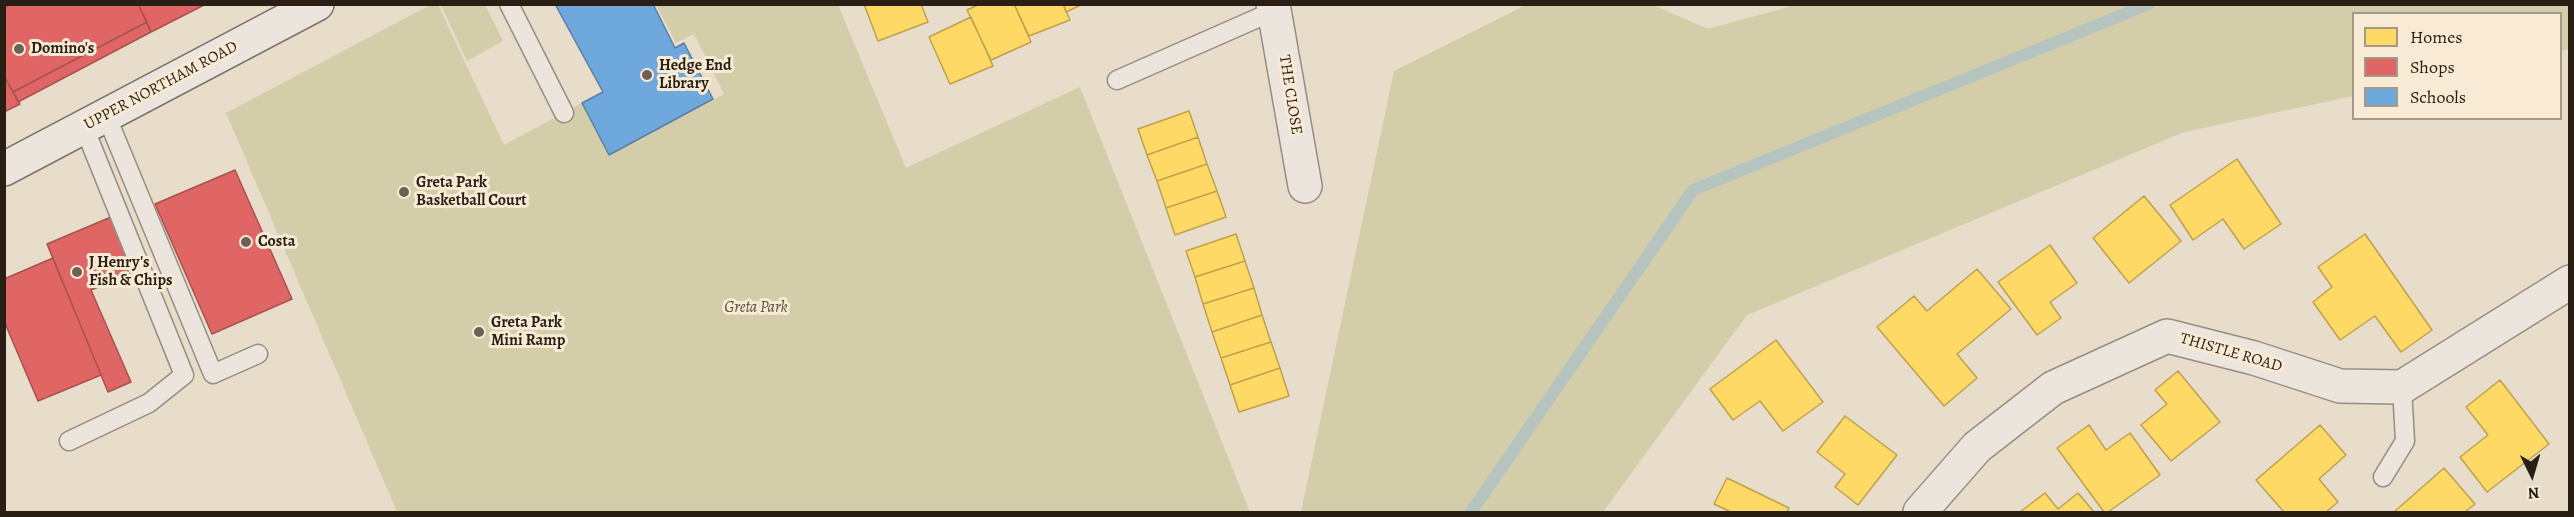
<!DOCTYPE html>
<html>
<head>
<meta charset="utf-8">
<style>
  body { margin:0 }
  #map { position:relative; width:2574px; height:517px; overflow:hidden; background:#e8dcca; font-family:Alegreya,serif }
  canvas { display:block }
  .frame { position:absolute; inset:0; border:6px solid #291f14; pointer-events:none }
  .legend { position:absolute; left:2352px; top:12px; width:210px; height:108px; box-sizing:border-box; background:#f8ead4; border:2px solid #a59987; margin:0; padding:8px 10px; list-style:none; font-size:18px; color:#291f14 }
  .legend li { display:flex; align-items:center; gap:12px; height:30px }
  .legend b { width:30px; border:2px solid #a59987 }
  .north { position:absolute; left:2502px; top:445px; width:60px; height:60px; -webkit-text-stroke:4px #f8ead4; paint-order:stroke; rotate:175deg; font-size:16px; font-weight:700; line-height:24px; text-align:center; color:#291f14 }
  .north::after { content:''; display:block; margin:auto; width:21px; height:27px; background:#291f14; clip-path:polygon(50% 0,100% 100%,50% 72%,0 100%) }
</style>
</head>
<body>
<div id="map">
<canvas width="2574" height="517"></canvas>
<div class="frame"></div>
<ul class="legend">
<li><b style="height:16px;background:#ffd966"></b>Homes</li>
<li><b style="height:16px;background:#e06666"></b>Shops</li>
<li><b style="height:16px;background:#6fa8dc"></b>Schools</li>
</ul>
<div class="north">N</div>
</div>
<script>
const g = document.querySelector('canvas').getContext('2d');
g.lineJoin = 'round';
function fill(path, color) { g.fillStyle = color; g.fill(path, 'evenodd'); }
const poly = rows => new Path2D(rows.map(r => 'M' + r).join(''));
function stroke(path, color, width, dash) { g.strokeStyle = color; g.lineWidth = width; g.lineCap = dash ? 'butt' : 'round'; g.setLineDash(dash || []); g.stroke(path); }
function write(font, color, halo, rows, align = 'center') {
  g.font = font + ' Alegreya,serif'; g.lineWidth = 6; g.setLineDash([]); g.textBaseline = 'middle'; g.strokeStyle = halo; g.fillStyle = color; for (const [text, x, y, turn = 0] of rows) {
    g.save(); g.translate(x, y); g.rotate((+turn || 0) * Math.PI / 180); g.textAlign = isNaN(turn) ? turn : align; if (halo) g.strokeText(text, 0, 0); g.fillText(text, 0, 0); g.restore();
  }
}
const green = poly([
  [432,4,438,5,504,145,582,103,609,155,724,94,694,34,676,43,656,5,838,5,906,168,1080,87,1250,512,397,512,226,113],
  [441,5,485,5,503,41,467,61],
  [1795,5,2569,5,2569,49,2561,51,2560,14,2354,14,2353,96,2184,132,1747,315,1603,512,1301,512,1394,71,1526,5,1653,5,1708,29]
]);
const homes = poly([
  [864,4,921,4,928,22,878,41,864,4],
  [980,4,1014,4,1031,42,991,60,967,10,980,4],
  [1014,4,1063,4,1070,20,1029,36,1014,4],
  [1063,4,1083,4,1066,12,1063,4],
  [971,17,993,66,950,84,929,37,971,17],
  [1189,111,1198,137,1147,155,1138,129,1189,111],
  [1198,137,1207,164,1157,181,1147,155,1198,137],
  [2237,159,2281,224,2244,249,2223,219,2193,240,2170,205,2237,159],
  [1207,164,1217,191,1166,208,1157,181,1207,164],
  [1217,191,1226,217,1175,235,1166,208,1217,191],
  [2144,196,2181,241,2129,283,2093,238,2144,196],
  [1236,234,1245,261,1195,277,1186,251,1236,234],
  [2365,234,2432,330,2401,352,2375,316,2340,340,2313,302,2332,287,2318,267,2365,234],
  [2050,245,2077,283,2050,302,2061,318,2037,335,1998,282,2050,245],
  [1245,261,1254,288,1203,304,1195,277,1245,261],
  [1977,269,2011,309,1957,354,1977,378,1944,406,1877,327,1914,296,1927,311,1977,269],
  [1254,288,1262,315,1212,332,1203,304,1254,288],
  [1262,315,1271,342,1221,358,1212,332,1262,315],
  [1776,340,1823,402,1783,431,1760,401,1733,420,1710,389,1776,340],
  [1271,342,1280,368,1230,385,1221,358,1271,342],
  [1280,368,1289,396,1239,412,1230,385,1280,368],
  [2178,371,2220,422,2171,461,2141,425,2167,404,2155,390,2178,371],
  [2500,380,2549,444,2487,492,2460,457,2488,435,2466,407,2500,380],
  [1845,416,1897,455,1858,505,1835,487,1845,474,1817,452,1845,416],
  [2089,425,2106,450,2130,433,2160,475,2108,512,2104,512,2057,448,2089,425],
  [2320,425,2346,455,2319,479,2338,502,2326,512,2284,512,2256,480,2320,425],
  [2444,468,2475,504,2465,512,2394,512,2444,468],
  [1727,478,1789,508,1787,512,1731,512,1714,504,1727,478],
  [2045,493,2058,509,2078,493,2094,512,2020,512,2045,493]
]);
const shops = poly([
  [11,4,138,4,147,22,13,92,4,76,4,8,11,4],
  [138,4,206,4,151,32,138,4],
  [147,22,151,32,18,102,13,92,147,22],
  [4,76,20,104,4,112,4,76],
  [235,170,292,299,212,334,155,204,235,170],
  [111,217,134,272,91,290,131,382,108,392,47,244,111,217],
  [53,258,101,375,38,401,4,321,4,279,53,258]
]);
const schools = poly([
  [555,4,653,4,675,48,684,43,713,99,609,155,582,103,603,92,555,4]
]);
const stream = poly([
  [1471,512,1693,190,2149,4]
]);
const service = poly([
  [509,4,564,113],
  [1117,80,1276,10],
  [106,115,213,374,258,354],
  [69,441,149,403,184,375,84,127],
  [2383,477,2405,441,2402,387]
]);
const minor = poly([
  [1273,4,1305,186],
  [1920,512,1977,447,2053,388,2167,336,2254,358,2340,386,2402,387,2570,282]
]);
const secondary = poly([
  [4,169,317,4]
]);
const markers = [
  [19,49,6,"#6c6154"],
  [647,75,6,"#6c6154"],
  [404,192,6,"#6c6154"],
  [246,242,6,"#6c6154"],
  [77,272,6,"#6c6154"],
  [479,332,6,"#6c6154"]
];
const poiNames = [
  ["Domino's",31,49],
  ["Hedge End",659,66],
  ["Library",659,84],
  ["Greta Park",416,183],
  ["Basketball Court",416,201],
  ["Costa",258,242],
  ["J Henry's",89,263],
  ["Fish & Chips",89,281],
  ["Greta Park",491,323],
  ["Mini Ramp",491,341]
];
const streetNames = [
  ["UPPER NORTHAM ROAD",161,86,-28],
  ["THE CLOSE",1290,95,81],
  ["THISTLE ROAD",2231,353,16]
];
const parkNames = [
  ["Greta Park",756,308]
];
fill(green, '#d3cda9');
fill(homes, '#ffd966');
stroke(homes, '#bfa14d', 1.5);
fill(shops, '#e06666');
stroke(shops, '#a9514d', 1.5);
fill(schools, '#6fa8dc');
stroke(schools, '#5a7fa0', 1.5);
stroke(stream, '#b6c4c0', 12);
stroke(service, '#968e82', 21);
stroke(minor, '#968e82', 36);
stroke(secondary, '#7b746a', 36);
stroke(service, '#ebe5dd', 18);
stroke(minor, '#ebe5dd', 33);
stroke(secondary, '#ebe5dd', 33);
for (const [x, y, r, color] of markers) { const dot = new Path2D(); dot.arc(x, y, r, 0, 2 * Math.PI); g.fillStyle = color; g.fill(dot); stroke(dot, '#f8ead4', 2); }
write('bold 16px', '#291f14', '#f8ead4', poiNames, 'left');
write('16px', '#291f14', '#f8ead4', streetNames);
write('italic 16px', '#574f39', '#f8ead4', parkNames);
</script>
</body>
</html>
